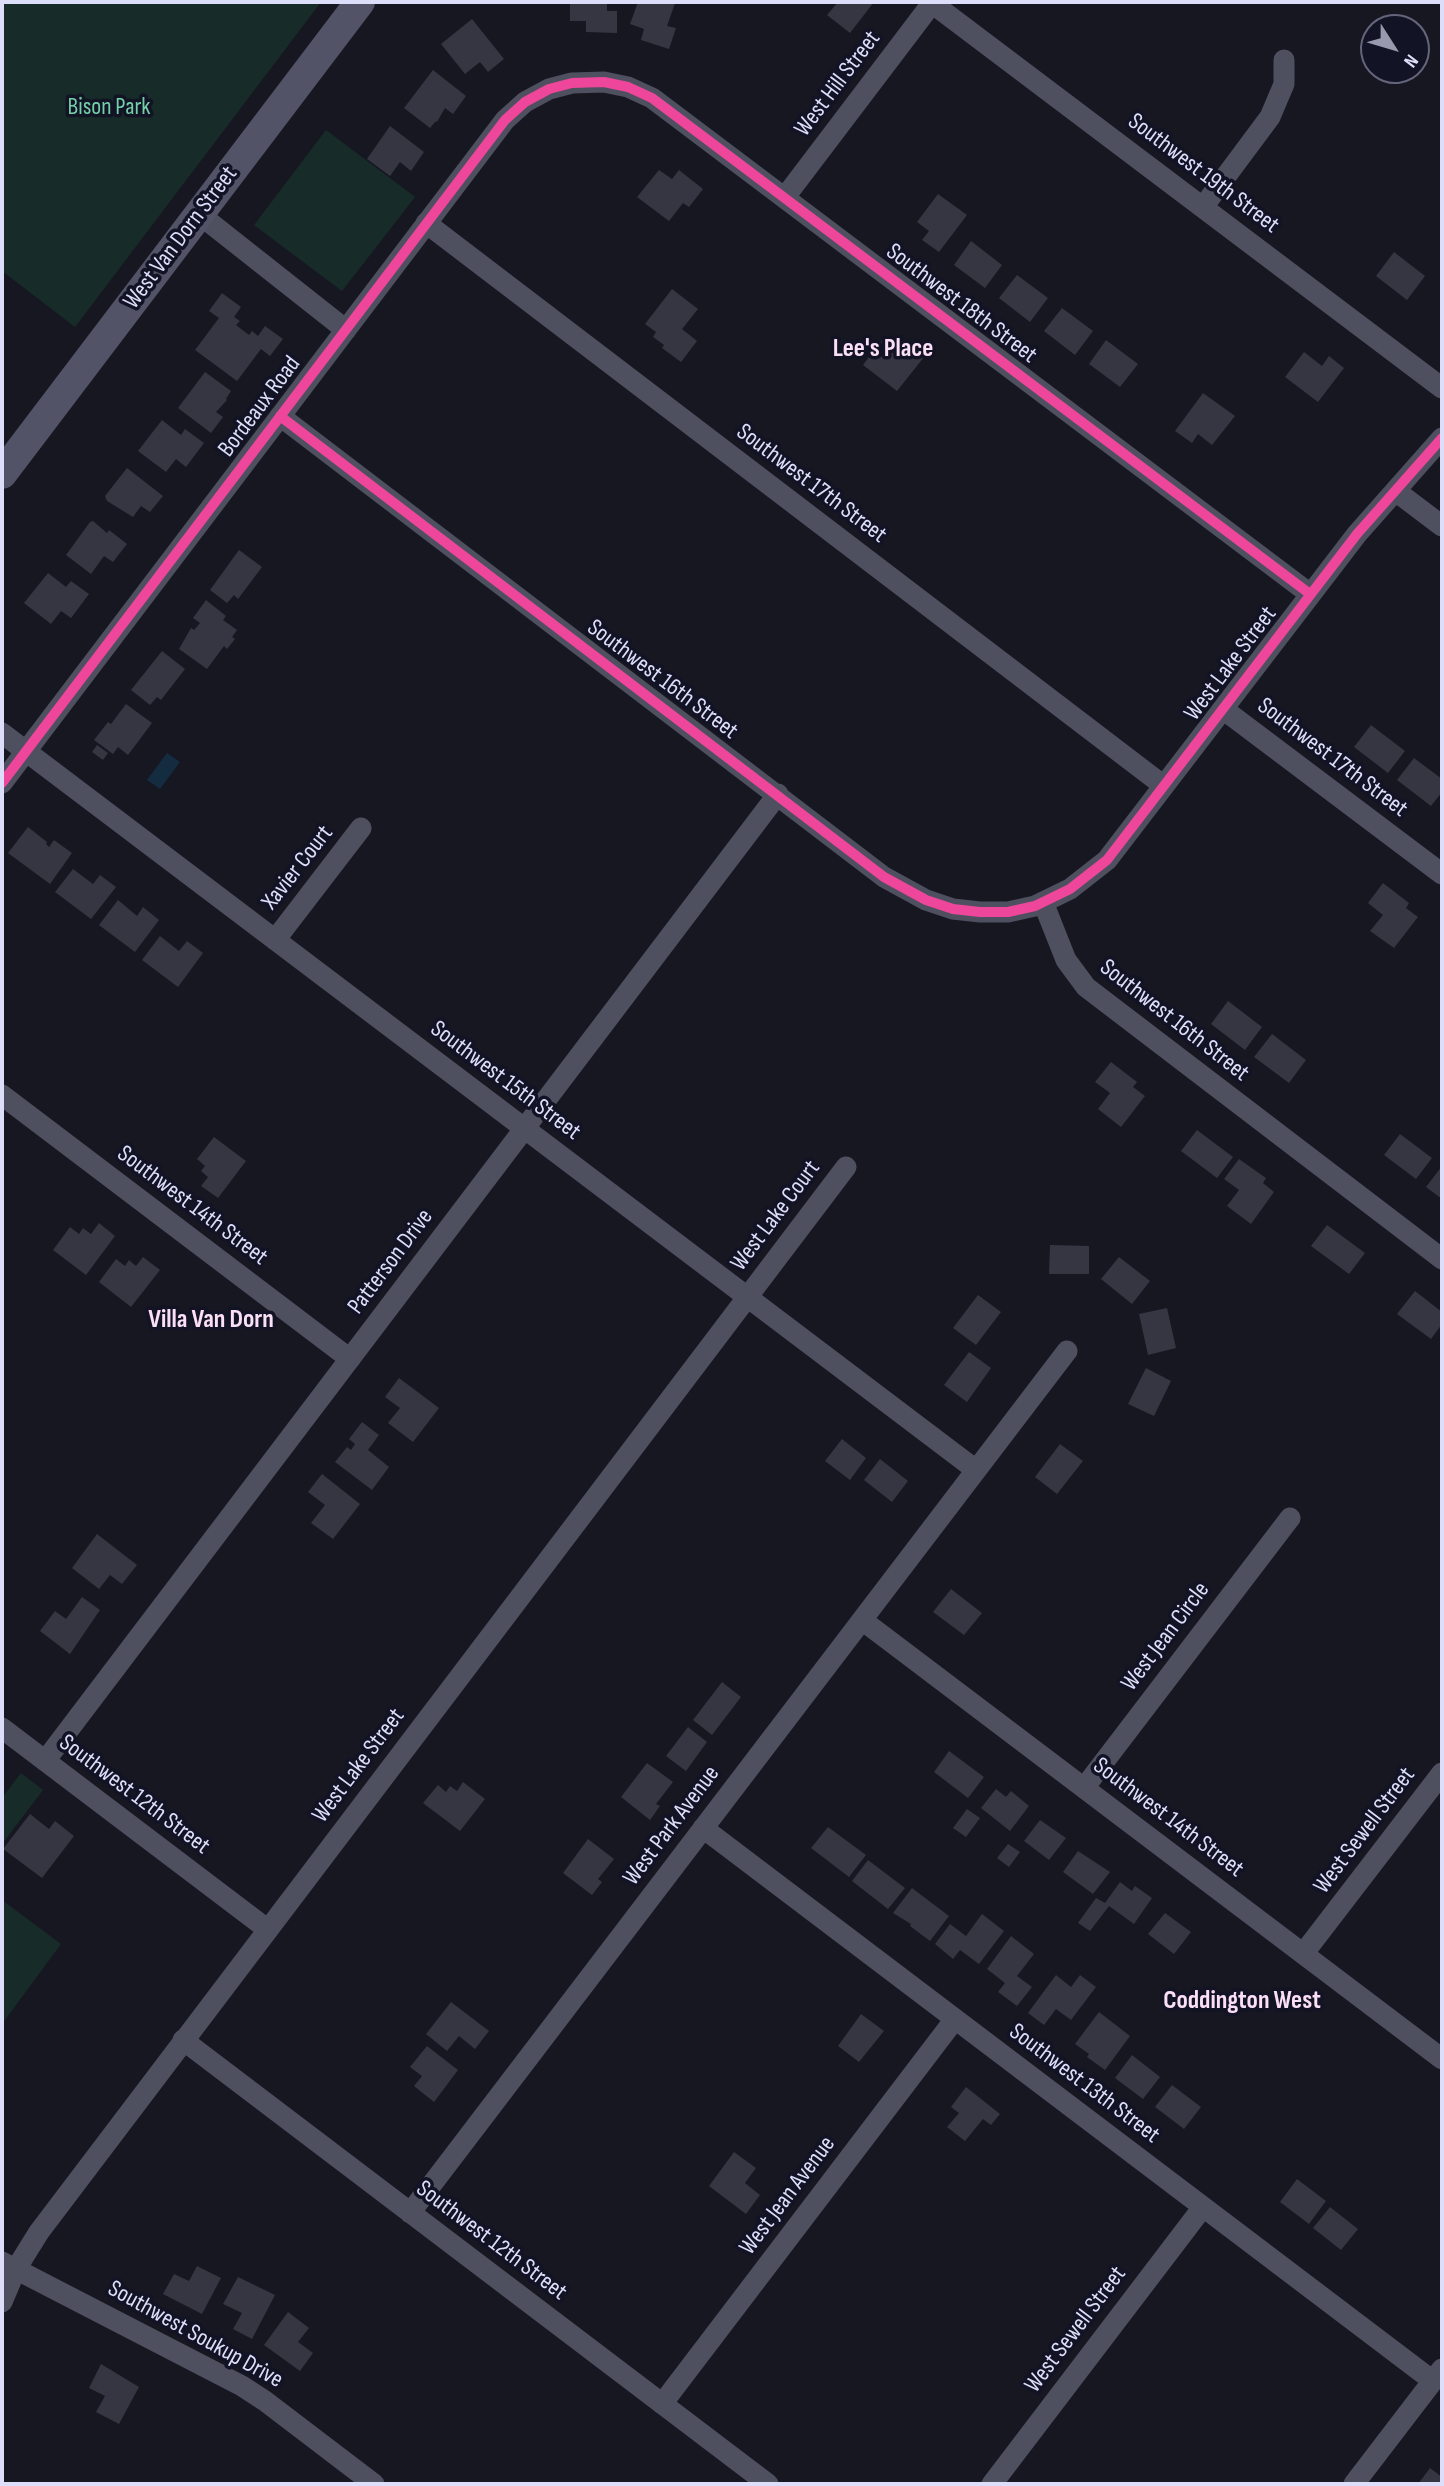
<!DOCTYPE html>
<html>
<head>
<meta charset="utf-8">
<style>
  body { margin:0 }
  #map { position:relative; width:1444px; height:2486px; overflow:hidden; background:#171722; font-family:"Sofia Sans Condensed",sans-serif }
  canvas { display:block }
  .frame { position:absolute; inset:0; border:4px solid #dddffa; pointer-events:none }
  .north { position:absolute; left:1360px; top:14px; width:70px; height:70px; box-sizing:border-box; background:#131326; border:2px solid #64657b; border-radius:50%; rotate:127deg; font-size:19px; font-weight:700; line-height:28px; text-align:center; color:#dddffa }
  .north::after { content:''; display:block; margin:auto; width:24px; height:32px; background:#9899ae; clip-path:polygon(50% 0,100% 100%,50% 72%,0 100%) }
</style>
</head>
<body>
<div id="map">
<canvas width="1444" height="2486"></canvas>
<div class="frame"></div>
<div class="north">N</div>
</div>
<script>
const g = document.querySelector('canvas').getContext('2d');
g.lineJoin = 'round';
function fill(path, color) { g.fillStyle = color; g.fill(path, 'evenodd'); }
const poly = rows => new Path2D(rows.map(r => 'M' + r).join(''));
function stroke(path, color, width, dash) { g.strokeStyle = color; g.lineWidth = width; g.lineCap = dash ? 'butt' : 'round'; g.setLineDash(dash || []); g.stroke(path); }
function write(font, color, halo, rows, align = 'center') {
  g.font = font + ' "Sofia Sans Condensed",sans-serif'; g.lineWidth = 7; g.setLineDash([]); g.textBaseline = 'middle'; g.strokeStyle = halo; g.fillStyle = color; for (const [text, x, y, turn = 0] of rows) {
    g.save(); g.translate(x, y); g.rotate((+turn || 0) * Math.PI / 180); g.textAlign = isNaN(turn) ? turn : align; if (halo) g.strokeText(text, 0, 0); g.fillText(text, 0, 0); g.restore();
  }
}
const green = poly([
  [2,2,321,2,75,327,2,271],
  [326,130,415,197,342,291,254,225],
  [21,1773,43,1790,2,1844,2,1798],
  [2,1900,61,1944,2,2024]
]);
const water = poly([
  [167,753,180,762,160,789,147,780]
]);
const building = poly([
  [570,2,607,2,607,11,617,11,617,33,586,32,586,21,570,21],
  [638,2,675,3,667,26,676,28,669,49,641,40,644,29,630,24],
  [838,2,874,2,850,33,827,15],
  [472,19,504,59,488,72,480,62,465,74,441,44],
  [433,70,466,96,453,114,445,108,437,122,436,121,430,128,404,108],
  [390,126,424,152,411,171,400,162,390,176,367,159],
  [659,170,672,179,679,170,703,189,689,207,683,203,669,221,637,197],
  [938,194,967,215,939,252,922,240,929,231,917,222],
  [971,241,1002,265,985,288,954,265],
  [1394,252,1425,276,1407,300,1376,276],
  [1017,275,1048,298,1030,322,999,298],
  [672,289,698,309,682,329,697,341,681,362,662,348,664,345,653,337,656,332,645,324],
  [222,293,241,307,234,317,240,321,236,325,249,335,252,331,258,336,265,326,283,339,270,356,261,349,237,381,195,350,219,318,209,311],
  [1062,308,1093,331,1075,355,1044,331],
  [882,340,900,354,907,344,924,357,897,391,863,365],
  [1106,340,1138,364,1120,387,1089,364],
  [1304,352,1322,366,1329,356,1344,368,1318,402,1285,377],
  [205,372,231,391,226,399,227,400,216,412,223,417,211,433,178,408],
  [1203,393,1235,416,1212,445,1198,434,1192,443,1175,431],
  [162,420,181,435,185,429,204,443,186,467,176,459,166,472,138,451],
  [127,468,163,496,150,512,141,506,133,517,107,501,105,496],
  [93,521,107,533,109,530,127,544,113,562,104,556,91,574,66,555,90,522],
  [239,550,262,567,238,599,234,595,227,603,210,590],
  [48,573,66,587,71,581,89,594,71,618,61,611,51,624,24,603],
  [206,600,226,616,223,620,237,630,232,637,235,639,227,649,224,646,207,669,179,649,191,628,194,630,200,623,193,618],
  [162,651,185,669,161,700,157,697,150,705,131,690],
  [126,704,152,723,128,755,118,747,113,754,94,740,108,722,111,724],
  [1371,725,1405,751,1388,773,1354,747],
  [97,745,108,753,103,760,92,752],
  [1414,758,1442,779,1442,792,1431,806,1397,780],
  [28,827,47,842,46,844,49,847,54,840,72,853,50,884,8,853],
  [73,869,93,884,100,875,116,887,91,919,55,892],
  [1383,883,1409,903,1406,908,1418,917,1394,948,1370,931,1383,915,1368,903],
  [118,900,137,916,143,907,159,920,135,952,99,925],
  [160,936,179,951,187,941,203,953,178,987,142,960],
  [1228,1001,1262,1027,1245,1050,1211,1024],
  [1272,1034,1306,1060,1289,1083,1254,1057],
  [1111,1062,1137,1082,1133,1087,1145,1096,1121,1127,1098,1109,1110,1093,1095,1082],
  [1197,1130,1233,1157,1217,1178,1181,1151],
  [1400,1134,1432,1158,1416,1179,1384,1155],
  [214,1137,246,1161,218,1198,201,1186,208,1177,201,1171,205,1166,197,1159],
  [1239,1159,1266,1178,1263,1183,1274,1192,1251,1224,1227,1206,1239,1190,1224,1179],
  [1442,1166,1442,1199,1426,1187],
  [99,1223,115,1236,86,1275,53,1250,70,1227,79,1234,83,1228,91,1234],
  [1327,1225,1365,1253,1349,1274,1311,1246],
  [1050,1245,1089,1246,1089,1274,1049,1274],
  [143,1257,160,1270,131,1307,99,1282,116,1259,125,1266,129,1260,136,1266],
  [1119,1257,1150,1281,1132,1304,1101,1279],
  [1415,1291,1442,1312,1442,1324,1431,1339,1397,1314],
  [978,1295,1001,1312,976,1345,953,1328],
  [1167,1308,1176,1348,1148,1355,1139,1314],
  [969,1352,991,1368,967,1402,944,1385],
  [1146,1368,1171,1381,1154,1416,1128,1404],
  [399,1378,439,1408,413,1442,388,1423,400,1408,385,1397],
  [362,1422,379,1435,368,1450,389,1467,372,1490,335,1462,347,1447,351,1450,355,1444,349,1439],
  [842,1439,866,1458,850,1480,825,1461],
  [1060,1444,1083,1461,1057,1494,1035,1477],
  [880,1459,908,1481,892,1502,864,1480],
  [322,1474,360,1504,333,1539,311,1523,325,1505,308,1492],
  [97,1534,137,1565,122,1584,110,1575,99,1589,72,1568],
  [951,1589,982,1613,964,1635,933,1612],
  [82,1597,100,1610,70,1654,40,1631,55,1611,66,1619],
  [722,1682,741,1697,712,1735,693,1720],
  [688,1727,707,1742,686,1771,666,1756],
  [949,1751,984,1777,968,1798,934,1772],
  [647,1763,673,1782,656,1804,660,1806,650,1820,621,1797],
  [463,1782,485,1799,460,1831,423,1803,438,1785,446,1792,450,1786,457,1791],
  [996,1789,1006,1797,1011,1791,1029,1806,1010,1831,981,1808],
  [967,1809,980,1818,966,1837,953,1828],
  [30,1814,49,1829,55,1821,74,1836,42,1878,3,1849],
  [1040,1820,1066,1838,1049,1860,1024,1841],
  [828,1827,866,1855,849,1877,811,1848],
  [588,1839,614,1859,598,1879,602,1882,592,1895,563,1873],
  [1008,1844,1020,1852,1009,1867,997,1858],
  [1078,1851,1110,1872,1093,1894,1063,1872],
  [868,1860,905,1888,888,1909,852,1881],
  [1120,1882,1132,1891,1135,1886,1152,1898,1134,1924,1109,1906,1090,1931,1078,1923,1096,1898,1105,1903],
  [912,1888,949,1916,930,1941,910,1926,911,1924,893,1913],
  [1165,1913,1191,1932,1174,1954,1148,1934],
  [982,1914,1004,1931,979,1964,960,1950,953,1959,935,1944,950,1924,966,1936],
  [1011,1936,1034,1954,1017,1976,1032,1987,1017,2006,998,1992,1005,1983,987,1969],
  [1056,1975,1071,1987,1080,1975,1096,1987,1071,2020,1056,2009,1044,2025,1028,2013],
  [451,2002,489,2031,475,2049,459,2036,447,2051,426,2034],
  [1099,2012,1130,2036,1105,2070,1087,2057,1089,2054,1075,2044],
  [861,2014,884,2031,859,2062,838,2046],
  [427,2046,458,2070,434,2102,414,2086,422,2076,410,2067],
  [1132,2055,1160,2077,1143,2099,1115,2078],
  [1172,2085,1201,2107,1184,2129,1155,2107],
  [966,2087,1000,2114,991,2125,983,2119,965,2141,947,2127,959,2113,951,2107],
  [734,2152,756,2168,745,2183,760,2195,746,2214,709,2186],
  [1297,2179,1326,2201,1309,2224,1280,2202],
  [1330,2207,1358,2229,1341,2250,1313,2228],
  [197,2266,221,2278,202,2314,163,2294,174,2274,189,2281],
  [238,2277,275,2295,252,2339,233,2329,242,2313,223,2304],
  [288,2312,309,2328,298,2342,313,2353,300,2371,264,2345],
  [101,2364,139,2387,119,2424,96,2412,105,2396,89,2388],
  [1430,2468,1442,2477,1442,2484,1418,2484]
]);
const minor = poly([
  [932,3,1442,388],
  [785,197,933,2],
  [1203,207,1270,117,1284,84,1284,60],
  [199,214,346,330],
  [426,223,1164,786],
  [280,416,884,877,926,900,953,909,980,912,1008,912,1035,906,1070,889,1107,860,1357,534,1442,438],
  [1397,492,1442,526],
  [1223,709,1442,874],
  [2,733,976,1470],
  [2,783,505,120,525,102,549,89,572,83,604,82,628,87,652,98,1310,594],
  [1043,902,1066,960,1086,987,1442,1259],
  [275,940,361,828],
  [2,1095,350,1359],
  [862,1620,1442,2059],
  [2,1728,267,1929],
  [45,1761,778,794],
  [1084,1788,1290,1518],
  [703,1828,1433,2381],
  [1303,1954,1442,1773],
  [183,2040,768,2484],
  [410,2213,1067,1351],
  [2,2262,242,2386,265,2401,374,2484],
  [2,2302,16,2269,39,2232,846,1167],
  [662,2404,955,2019],
  [992,2484,1203,2207],
  [1354,2484,1442,2369]
]);
const secondary = poly([
  [2,474,360,2]
]);
const cycleway = poly([
  [280,416,884,877,926,900,953,909,980,912,1008,912,1035,906,1070,889,1107,860,1357,534,1442,438],
  [2,783,505,120,525,102,549,89,572,83,604,82,628,87,652,98,1310,594]
]);
const streetNames = [
  ["West Hill Street",838,84,-53],
  ["Southwest 19th Street",1203,174,37],
  ["West Van Dorn Street",181,238,-53],
  ["Southwest 18th Street",961,304,37],
  ["Bordeaux Road",260,407,-53],
  ["Southwest 17th Street",811,484,37],
  ["West Lake Street",1231,664,-53],
  ["Southwest 16th Street",662,680,37],
  ["Southwest 17th Street",1332,758,37],
  ["Xavier Court",298,868,-52],
  ["Southwest 16th Street",1174,1021,38],
  ["Southwest 15th Street",505,1081,37],
  ["Southwest 14th Street",192,1206,37],
  ["West Lake Court",776,1216,-53],
  ["Patterson Drive",391,1262,-53],
  ["West Jean Circle",1166,1637,-53],
  ["West Lake Street",359,1766,-53],
  ["Southwest 12th Street",134,1795,37],
  ["Southwest 14th Street",1168,1818,37],
  ["West Park Avenue",672,1826,-53],
  ["West Sewell Street",1365,1831,-53],
  ["Southwest 13th Street",1084,2084,37],
  ["West Jean Avenue",788,2196,-53],
  ["Southwest 12th Street",491,2241,37],
  ["West Sewell Street",1076,2330,-53],
  ["Southwest Soukup Drive",195,2335,29]
];
const parkNames = [
  ["Bison Park",109,108]
];
const neighbourhoodNames = [
  ["Lee's Place",883,349],
  ["Villa Van Dorn",211,1320],
  ["Coddington West",1242,2001]
];
fill(green, '#172c29');
fill(water, '#142c40');
fill(building, '#363643');
stroke(minor, '#4e5060', 21);
stroke(secondary, '#525366', 30);
stroke(cycleway, '#ed469a', 10);
write('24px', '#dddffa', '#131326', streetNames);
write('24px', '#72d1a8', '#131326', parkNames);
write('bold 26px', '#fadff5', '#131326', neighbourhoodNames);
</script>
</body>
</html>
